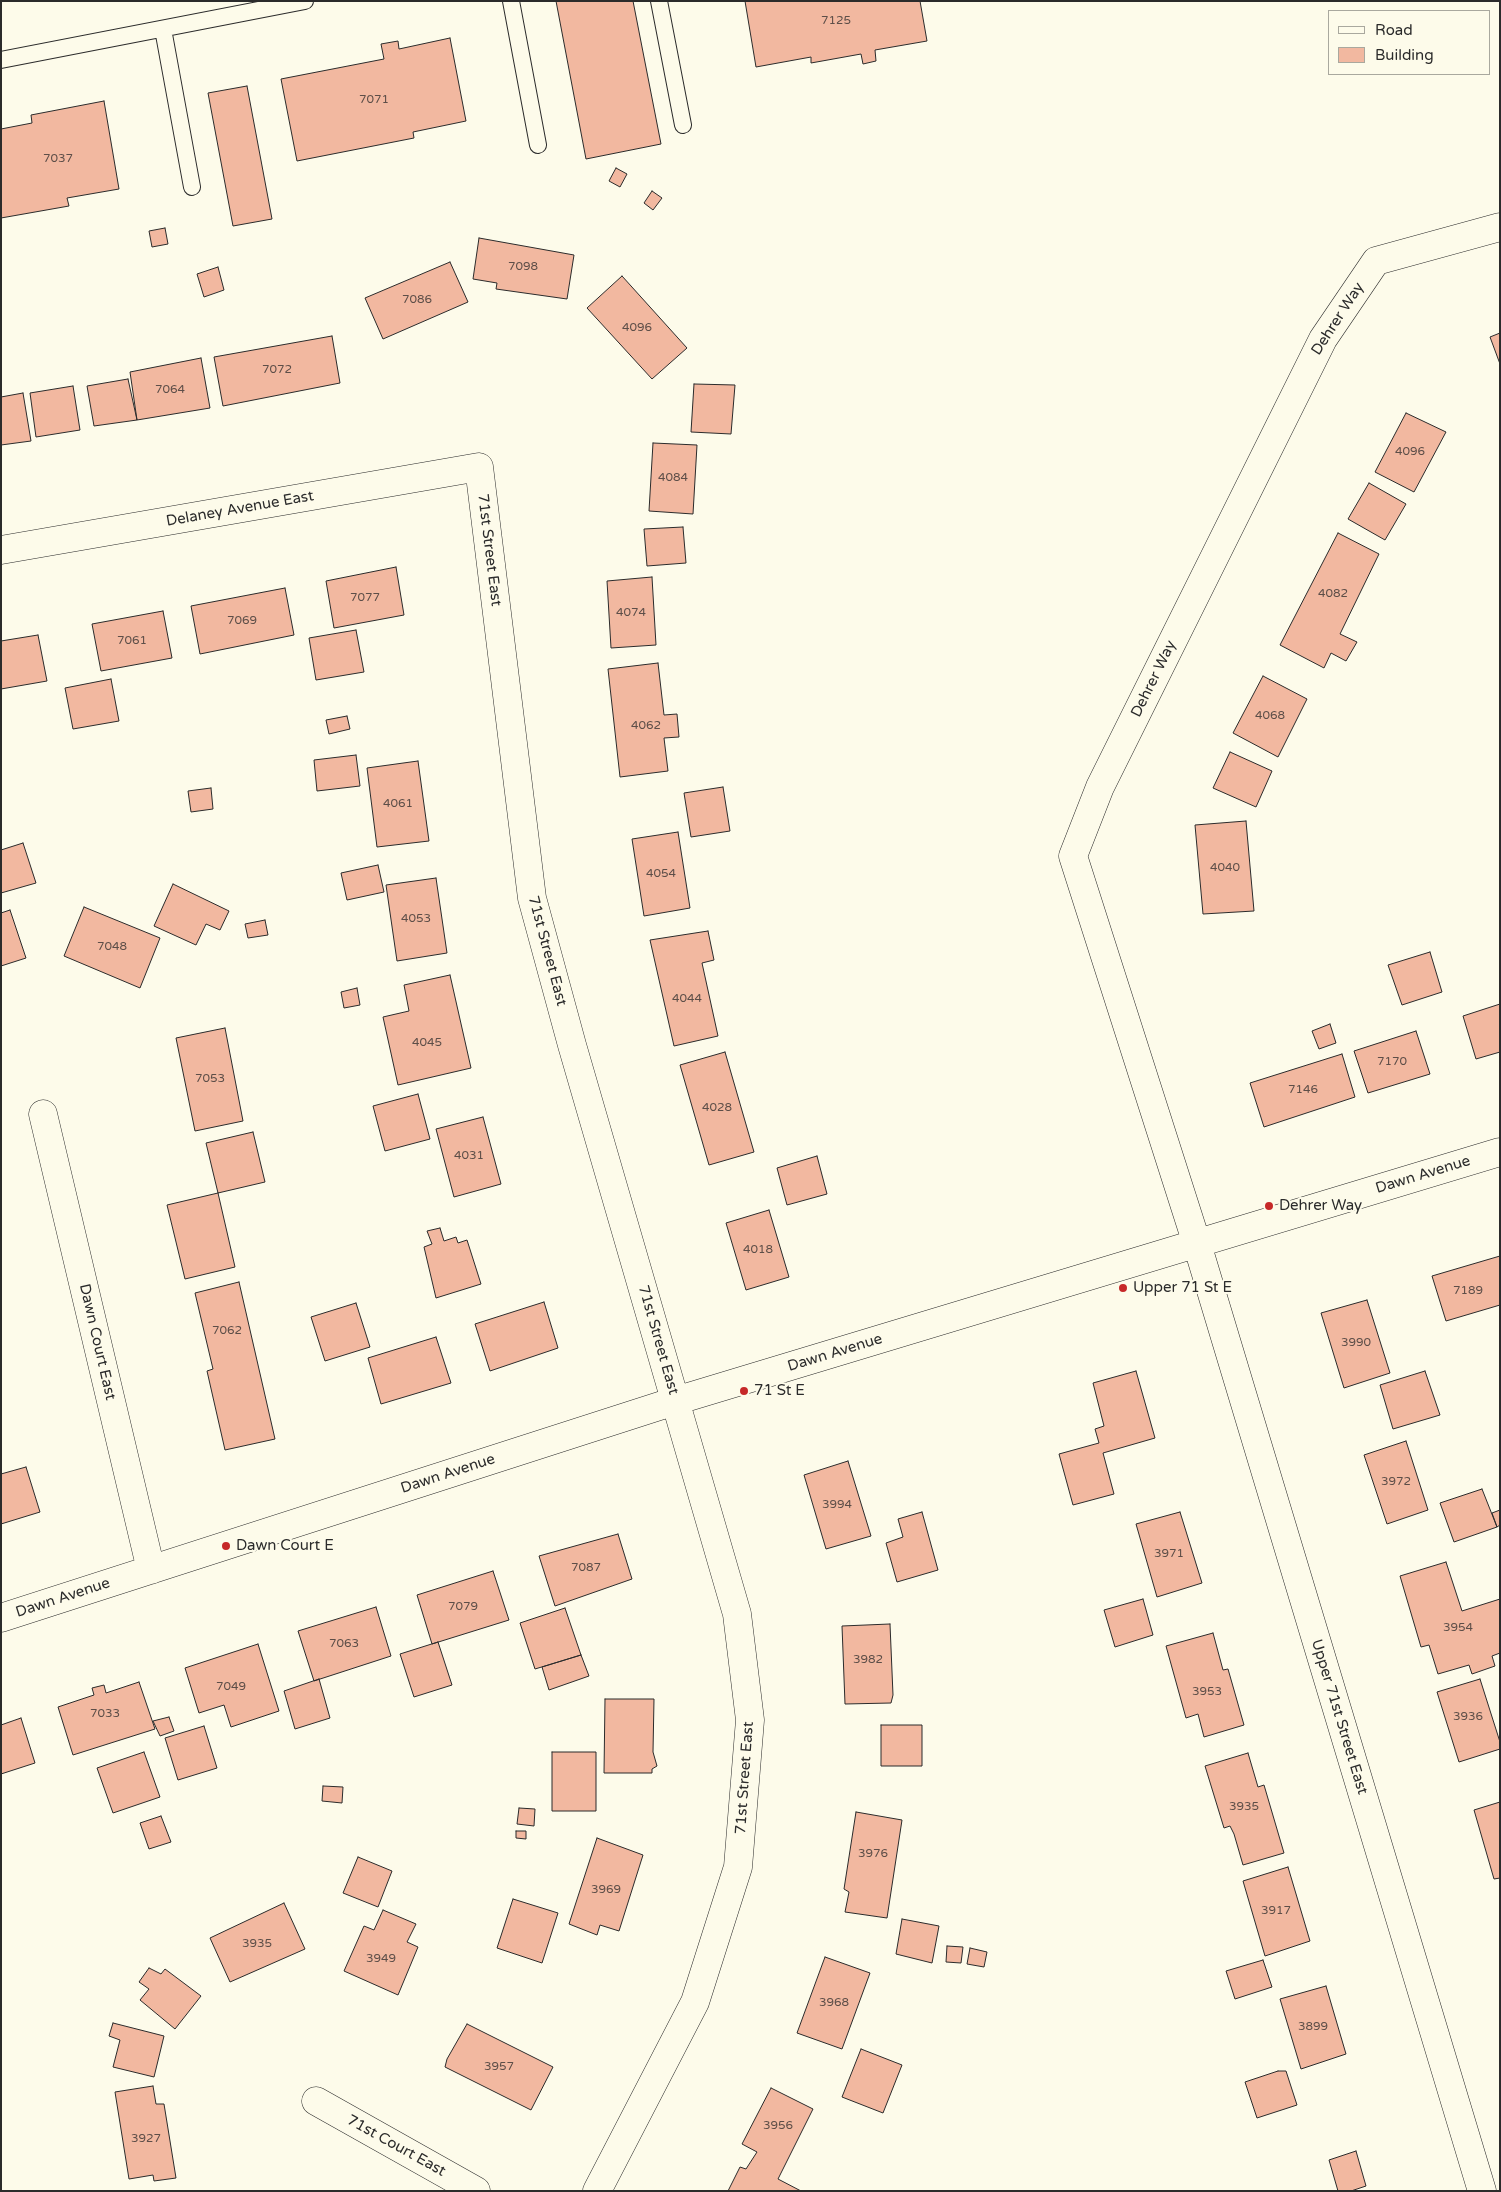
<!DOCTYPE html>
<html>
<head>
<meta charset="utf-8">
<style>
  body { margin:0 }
  #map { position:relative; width:1501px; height:2192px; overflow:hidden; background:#fdfbea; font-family:"Varela Round",sans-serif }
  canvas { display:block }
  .frame { position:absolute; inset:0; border:2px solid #2b2b2b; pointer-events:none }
  .legend { position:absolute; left:1328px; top:10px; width:162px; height:65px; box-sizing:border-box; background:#fdfbea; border:1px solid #a9a89e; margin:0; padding:6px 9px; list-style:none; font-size:15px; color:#2b2b2b }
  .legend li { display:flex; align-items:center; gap:10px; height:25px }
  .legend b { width:25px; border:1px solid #a9a89e }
</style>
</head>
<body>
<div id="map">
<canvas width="1501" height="2192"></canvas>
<div class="frame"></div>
<ul class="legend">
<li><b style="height:6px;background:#fdfbea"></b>Road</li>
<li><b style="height:14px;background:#f2b8a0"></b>Building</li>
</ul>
</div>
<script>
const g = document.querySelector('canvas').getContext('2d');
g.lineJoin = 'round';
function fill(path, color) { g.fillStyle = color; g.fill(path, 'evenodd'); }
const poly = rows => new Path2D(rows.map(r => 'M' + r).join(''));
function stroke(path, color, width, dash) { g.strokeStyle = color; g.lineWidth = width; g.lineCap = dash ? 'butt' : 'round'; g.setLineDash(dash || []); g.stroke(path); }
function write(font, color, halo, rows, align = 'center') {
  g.font = font + ' "Varela Round",sans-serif'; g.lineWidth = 4; g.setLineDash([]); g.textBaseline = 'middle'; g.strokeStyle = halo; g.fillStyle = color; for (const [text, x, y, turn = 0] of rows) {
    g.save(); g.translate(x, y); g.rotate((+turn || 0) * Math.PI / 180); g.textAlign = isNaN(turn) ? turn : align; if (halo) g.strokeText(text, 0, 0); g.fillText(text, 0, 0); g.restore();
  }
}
const building = poly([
  [556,1,633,1,661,144,586,159,556,1],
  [745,1,920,1,927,41,875,50,876,61,863,64,861,54,811,63,811,57,756,67,745,1],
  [450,38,466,121,413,132,414,138,297,161,281,79,384,59,381,44,398,41,399,49,450,38],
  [247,86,272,219,233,226,208,93,247,86],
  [104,101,119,189,67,198,69,206,1,218,1,129,32,123,31,115,104,101],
  [616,168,627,174,620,187,609,181,616,168],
  [652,191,662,198,653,210,644,203,652,191],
  [165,228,168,244,152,247,149,231,165,228],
  [479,238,574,255,567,299,496,289,497,283,473,279,479,238],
  [450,262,468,302,383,339,365,298,450,262],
  [218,267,224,290,204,297,197,274,218,267],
  [622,276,687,348,652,379,587,308,622,276],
  [1500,333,1500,364,1490,337,1500,333],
  [332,336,340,383,223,406,214,357,332,336],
  [201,358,210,408,137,420,130,372,201,358],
  [128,379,137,420,94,426,87,386,128,379],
  [694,384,735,385,731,434,691,432,694,384],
  [73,386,80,430,36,437,30,393,73,386],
  [23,393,31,441,1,445,1,397,23,393],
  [1406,413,1446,432,1414,492,1375,472,1406,413],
  [653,443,697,445,693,514,649,511,653,443],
  [1369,483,1406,504,1385,540,1348,519,1369,483],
  [683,527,686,563,647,566,644,529,683,527],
  [1338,533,1379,554,1340,634,1357,642,1346,661,1331,653,1324,668,1280,645,1338,533],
  [396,567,404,615,334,628,326,581,396,567],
  [652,577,656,645,611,648,607,581,652,577],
  [285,588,294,635,200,654,191,606,285,588],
  [163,611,172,658,101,671,92,624,163,611],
  [356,630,364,672,316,680,309,638,356,630],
  [38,635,47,681,1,689,1,641,38,635],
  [658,663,664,715,677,714,679,737,664,738,668,771,620,777,608,669,658,663],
  [1263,676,1307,699,1278,757,1233,733,1263,676],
  [111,679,119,721,73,729,65,688,111,679],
  [347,716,350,729,329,734,326,720,347,716],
  [1230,752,1272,771,1256,807,1213,788,1230,752],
  [356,755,360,786,317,791,314,760,356,755],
  [418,761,429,841,377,847,367,768,418,761],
  [723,787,730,831,691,837,684,793,723,787],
  [211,788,213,809,191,812,188,791,211,788],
  [1246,821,1254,911,1203,914,1195,825,1246,821],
  [678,832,690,908,644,916,632,839,678,832],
  [23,843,36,883,1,893,1,850,23,843],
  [378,865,384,892,347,900,341,873,378,865],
  [436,878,447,953,397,961,386,885,436,878],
  [173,884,229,911,220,930,206,924,196,945,154,926,173,884],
  [84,907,160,938,140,988,64,956,84,907],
  [10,910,26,958,1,966,1,913,10,910],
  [265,920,268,935,248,938,245,924,265,920],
  [708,931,714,960,702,963,718,1036,674,1046,650,940,708,931],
  [1430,952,1442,992,1402,1005,1388,965,1430,952],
  [450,975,471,1068,398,1085,383,1017,409,1011,404,985,450,975],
  [357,988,360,1005,344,1008,341,992,357,988],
  [1500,1004,1500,1052,1476,1059,1463,1016,1500,1004],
  [1330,1024,1336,1043,1319,1049,1312,1031,1330,1024],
  [225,1028,243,1121,195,1131,176,1038,225,1028],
  [1416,1031,1430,1074,1368,1093,1354,1051,1416,1031],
  [725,1052,754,1152,709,1165,680,1065,725,1052],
  [1342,1054,1355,1097,1264,1127,1250,1083,1342,1054],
  [418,1094,430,1139,385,1151,373,1106,418,1094],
  [483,1117,501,1184,454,1197,436,1129,483,1117],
  [253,1132,265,1182,218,1193,206,1143,253,1132],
  [817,1156,827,1194,787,1205,777,1168,817,1156],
  [218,1193,235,1267,185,1279,167,1205,218,1193],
  [769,1210,789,1277,746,1290,726,1223,769,1210],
  [440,1228,444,1241,456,1237,458,1243,467,1240,481,1284,436,1298,424,1247,432,1244,427,1231,440,1228],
  [1500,1256,1500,1305,1446,1321,1432,1276,1500,1256],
  [239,1282,275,1439,225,1450,207,1371,213,1369,195,1293,239,1282],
  [1367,1300,1390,1373,1344,1388,1321,1313,1367,1300],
  [544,1302,558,1348,490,1371,475,1324,544,1302],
  [356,1303,370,1347,325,1361,311,1317,356,1303],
  [436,1337,451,1383,381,1404,368,1358,436,1337],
  [1136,1371,1155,1438,1103,1453,1114,1494,1073,1505,1059,1454,1099,1443,1095,1429,1104,1426,1093,1383,1136,1371],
  [1425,1371,1440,1415,1393,1429,1380,1385,1425,1371],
  [1406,1441,1428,1510,1387,1524,1364,1455,1406,1441],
  [848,1461,871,1536,826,1549,804,1475,848,1461],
  [26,1467,40,1512,1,1524,1,1474,26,1467],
  [1482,1489,1497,1527,1454,1542,1440,1503,1482,1489],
  [1500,1510,1500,1525,1497,1527,1492,1513,1500,1510],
  [922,1512,938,1570,897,1582,886,1543,903,1537,898,1519,922,1512],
  [1180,1512,1202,1583,1157,1597,1136,1524,1180,1512],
  [618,1534,632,1579,555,1606,539,1556,618,1534],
  [1446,1562,1462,1611,1500,1599,1500,1653,1492,1656,1495,1666,1472,1674,1469,1665,1438,1674,1429,1645,1421,1647,1400,1576,1446,1562],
  [493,1571,509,1620,432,1644,417,1595,493,1571],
  [1143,1599,1153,1635,1115,1647,1104,1610,1143,1599],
  [376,1607,391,1656,314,1681,298,1631,376,1607],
  [565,1608,581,1655,535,1669,520,1623,565,1608],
  [890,1624,893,1695,891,1703,845,1704,842,1626,890,1624],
  [1213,1633,1223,1670,1228,1669,1244,1725,1204,1737,1198,1714,1186,1718,1166,1646,1213,1633],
  [438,1642,452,1685,414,1697,400,1654,438,1642],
  [258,1644,279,1711,231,1727,224,1705,199,1713,185,1668,258,1644],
  [581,1655,589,1676,549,1690,542,1667,581,1655],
  [319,1679,330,1718,295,1729,284,1691,319,1679],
  [1480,1679,1500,1742,1500,1749,1459,1762,1437,1692,1480,1679],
  [139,1682,155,1729,73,1755,58,1707,94,1695,92,1688,104,1685,106,1693,139,1682],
  [605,1699,654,1699,653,1752,657,1766,652,1769,652,1773,604,1773,605,1699],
  [169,1717,174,1731,160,1736,153,1721,169,1717],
  [21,1718,35,1763,1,1774,1,1725,21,1718],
  [881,1725,922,1725,922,1766,881,1766,881,1725],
  [204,1726,217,1768,178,1780,165,1738,204,1726],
  [144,1752,160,1797,113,1813,97,1768,144,1752],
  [552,1752,596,1752,596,1811,552,1811,552,1752],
  [1248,1753,1258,1787,1264,1785,1284,1853,1243,1865,1234,1834,1230,1826,1224,1828,1205,1766,1248,1753],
  [323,1786,343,1787,342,1803,322,1801,323,1786],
  [1500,1802,1500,1878,1494,1879,1474,1810,1500,1802],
  [519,1808,535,1809,534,1826,517,1824,519,1808],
  [856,1812,902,1820,887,1918,845,1912,849,1892,844,1889,856,1812],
  [161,1816,171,1842,149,1849,140,1823,161,1816],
  [516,1831,526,1831,526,1839,516,1838,516,1831],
  [597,1838,643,1855,619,1931,600,1925,597,1935,569,1924,597,1838],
  [358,1857,392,1871,378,1907,343,1893,358,1857],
  [1288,1867,1310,1941,1265,1956,1243,1881,1288,1867],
  [513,1899,558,1913,542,1963,497,1948,513,1899],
  [284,1903,305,1949,230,1982,210,1938,284,1903],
  [383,1910,416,1924,407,1942,418,1947,398,1995,344,1971,364,1926,374,1930,383,1910],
  [902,1919,939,1926,932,1963,896,1954,902,1919],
  [947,1946,963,1947,961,1963,946,1962,947,1946],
  [970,1948,987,1952,984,1967,967,1964,970,1948],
  [825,1957,870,1973,842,2049,797,2033,825,1957],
  [1263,1960,1272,1987,1235,1999,1226,1971,1263,1960],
  [149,1968,161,1974,165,1969,201,1996,175,2029,140,2000,149,1989,139,1982,149,1968],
  [1326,1986,1346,2054,1301,2069,1280,1999,1326,1986],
  [113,2023,164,2036,154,2077,113,2067,120,2040,109,2036,113,2023],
  [467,2024,553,2067,531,2110,445,2067,447,2059,467,2024],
  [861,2049,902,2065,883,2113,842,2097,861,2049],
  [1278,2071,1286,2071,1297,2105,1257,2118,1245,2082,1278,2071],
  [153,2086,156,2104,164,2104,176,2178,154,2181,153,2175,129,2179,115,2092,153,2086],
  [771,2088,813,2109,778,2179,801,2191,728,2191,740,2167,746,2169,757,2152,742,2144,771,2088],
  [1356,2151,1366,2186,1351,2191,1338,2191,1329,2160,1356,2151]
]);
const service = poly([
  [511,1,538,145],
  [659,1,683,125],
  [163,29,192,187],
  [1,60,305,1]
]);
const minor = poly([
  [1,550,479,467,532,898,572,1045,737,1614,750,1720,738,1867,695,2002,597,2191],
  [43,1114,151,1570],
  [1,1618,675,1401,1500,1152],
  [316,2101,476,2191],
  [1482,2191,1197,1244,1073,856,1100,787,1323,339,1376,261,1500,227]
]);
const markers = [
  [1269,1206,5,"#c62828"],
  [1123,1288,5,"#c62828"],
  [744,1391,5,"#c62828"],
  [226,1546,5,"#c62828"]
];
const numberNames = [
  ["7125",836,21],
  ["7071",374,100],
  ["7037",58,159],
  ["7098",523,267],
  ["7086",417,300],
  ["4096",637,328],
  ["7072",277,370],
  ["7064",170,390],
  ["4096",1410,452],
  ["4084",673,478],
  ["4082",1333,594],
  ["7077",365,598],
  ["4074",631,613],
  ["7069",242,621],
  ["7061",132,641],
  ["4068",1270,716],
  ["4062",646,726],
  ["4061",398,804],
  ["4040",1225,868],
  ["4054",661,874],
  ["4053",416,919],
  ["7048",112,947],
  ["4044",687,999],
  ["4045",427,1043],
  ["7170",1392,1062],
  ["7053",210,1079],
  ["7146",1303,1090],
  ["4028",717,1108],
  ["4031",469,1156],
  ["4018",758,1250],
  ["7189",1468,1291],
  ["7062",227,1331],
  ["3990",1356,1343],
  ["3972",1396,1482],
  ["3994",837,1505],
  ["3971",1169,1554],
  ["7087",586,1568],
  ["7079",463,1607],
  ["3954",1458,1628],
  ["7063",344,1644],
  ["3982",868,1660],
  ["7049",231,1687],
  ["3953",1207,1692],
  ["7033",105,1714],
  ["3936",1468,1717],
  ["3935",1244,1807],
  ["3976",873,1854],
  ["3969",606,1890],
  ["3917",1276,1911],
  ["3935",257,1944],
  ["3949",381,1959],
  ["3968",834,2003],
  ["3899",1313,2027],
  ["3957",499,2067],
  ["3956",778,2126],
  ["3927",146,2139]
];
const streetNames = [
  ["Dehrer Way",1338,319,-57],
  ["Delaney Avenue East",240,509,-10],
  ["71st Street East",489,550,83],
  ["Dehrer Way",1154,679,-64],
  ["71st Street East",547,951,75],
  ["Dawn Avenue",1423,1175,-17],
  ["71st Street East",658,1340,74],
  ["Dawn Court East",97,1342,77],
  ["Dawn Avenue",835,1353,-17],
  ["Dawn Avenue",448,1474,-18],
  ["Dawn Avenue",63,1598,-18],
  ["Upper 71st Street East",1339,1717,73],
  ["71st Street East",745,1778,-86],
  ["71st Court East",396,2146,29]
];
const poiNames = [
  ["Dehrer Way",1279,1206],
  ["Upper 71 St E",1133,1288],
  ["71 St E",754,1391],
  ["Dawn Court E",236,1546]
];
fill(building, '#f2b8a0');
stroke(building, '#2b2b2b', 1);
stroke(service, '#2b2b2b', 18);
stroke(minor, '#2b2b2b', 29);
stroke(service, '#fdfbea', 16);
stroke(minor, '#fdfbea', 28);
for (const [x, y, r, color] of markers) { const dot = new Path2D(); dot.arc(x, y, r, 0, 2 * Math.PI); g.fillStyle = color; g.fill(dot); stroke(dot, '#fdfbea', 2); }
write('12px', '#5d4e48', null, numberNames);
write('15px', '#2b2b2b', '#fdfbea', streetNames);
write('15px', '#2b2b2b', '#fdfbea', poiNames, 'left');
</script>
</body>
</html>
